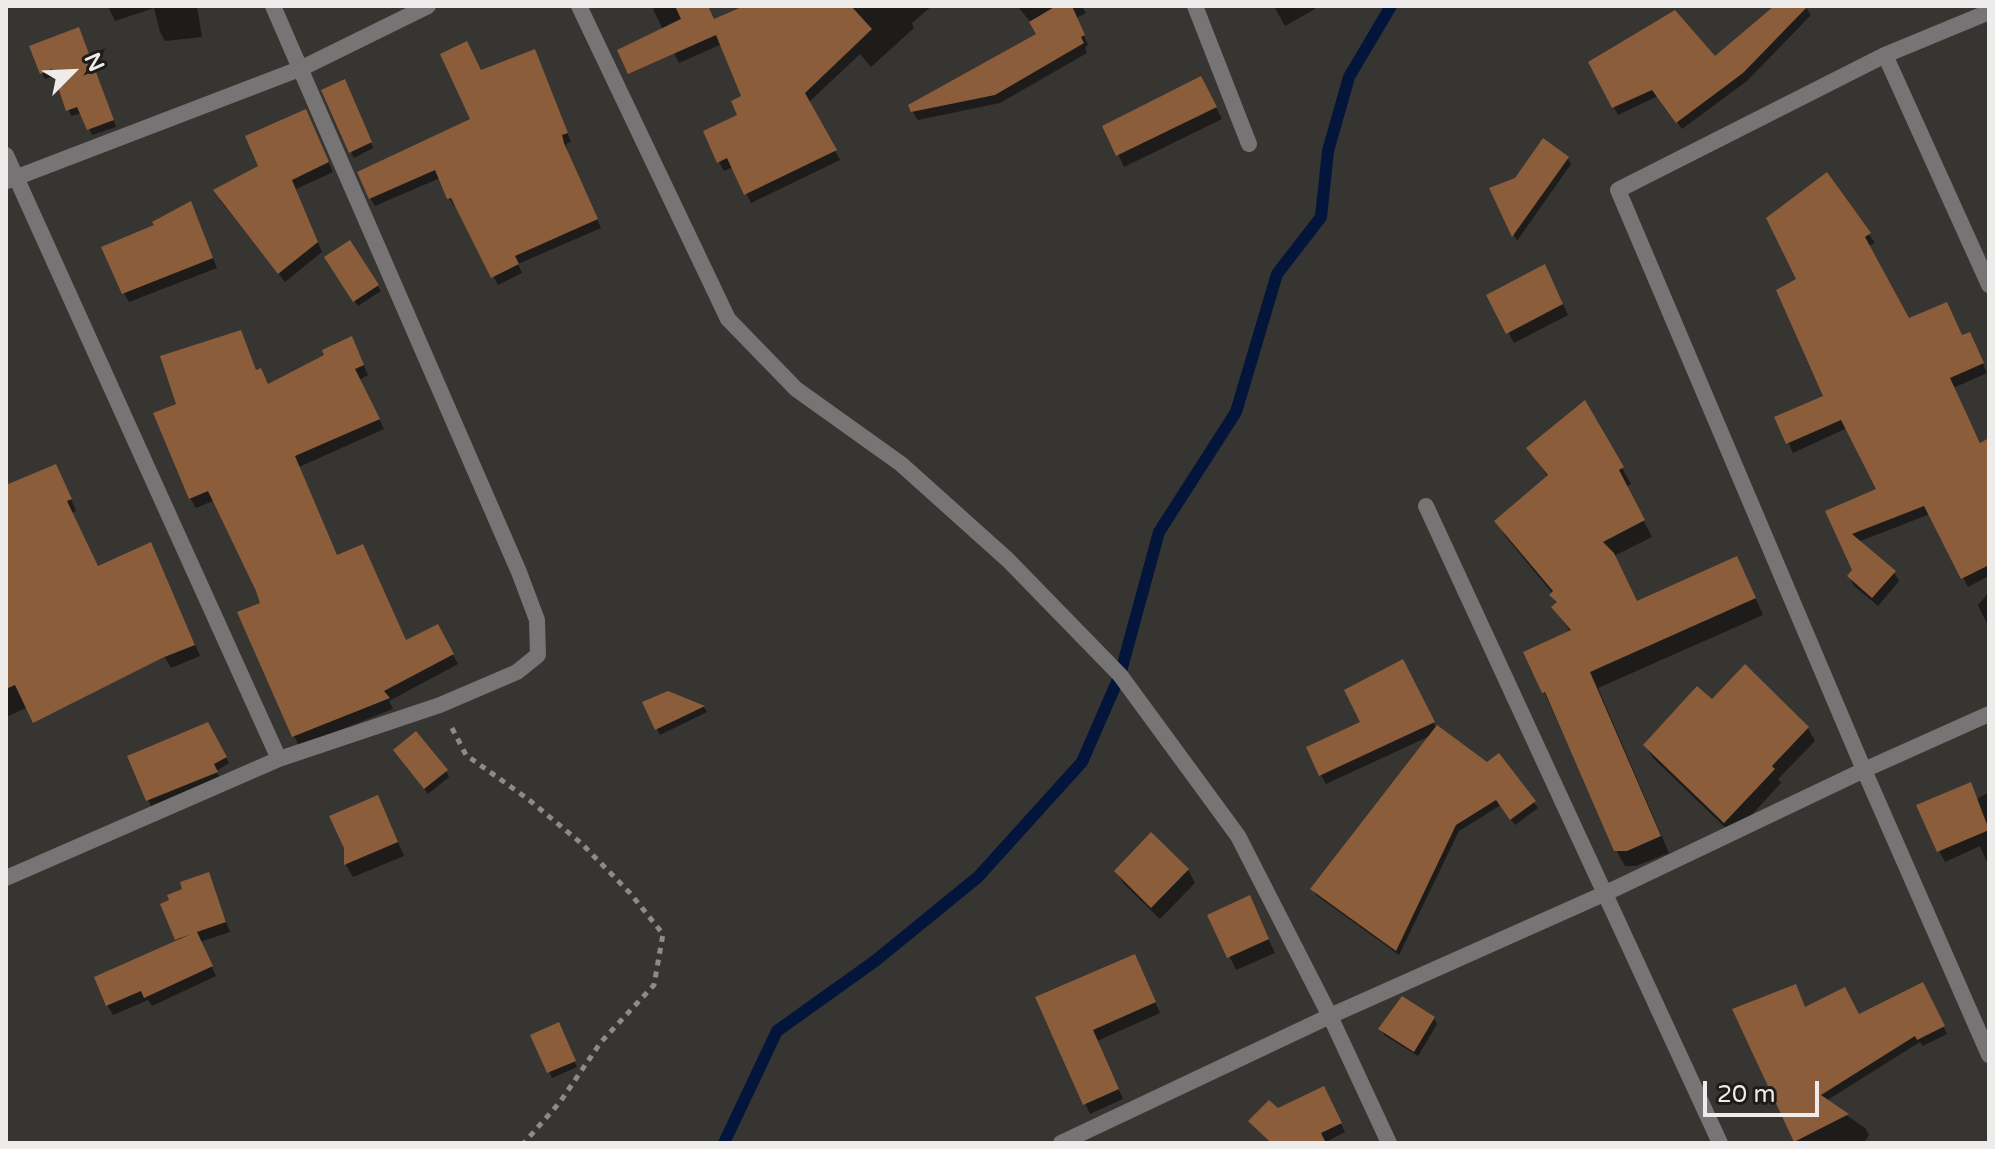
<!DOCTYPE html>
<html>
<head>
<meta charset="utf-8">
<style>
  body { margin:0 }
  #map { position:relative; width:1995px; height:1149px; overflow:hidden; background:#373532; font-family:"Varela Round",sans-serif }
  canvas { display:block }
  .frame { position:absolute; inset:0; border:8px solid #eeeceb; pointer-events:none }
  .north { position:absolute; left:32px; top:32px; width:80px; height:80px; -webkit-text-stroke:6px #1e1c1b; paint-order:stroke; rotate:66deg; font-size:22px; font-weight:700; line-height:32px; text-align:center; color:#eeeceb }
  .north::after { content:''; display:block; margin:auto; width:28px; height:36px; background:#eeeceb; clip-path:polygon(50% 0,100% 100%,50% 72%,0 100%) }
  .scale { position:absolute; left:1703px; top:1081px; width:116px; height:36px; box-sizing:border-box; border:4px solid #eeeceb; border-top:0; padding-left:10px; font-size:24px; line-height:28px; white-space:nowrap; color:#eeeceb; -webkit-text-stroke:6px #1e1c1b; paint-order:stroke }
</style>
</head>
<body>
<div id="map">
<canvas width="1995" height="1149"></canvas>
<div class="frame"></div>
<div class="north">N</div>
<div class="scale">20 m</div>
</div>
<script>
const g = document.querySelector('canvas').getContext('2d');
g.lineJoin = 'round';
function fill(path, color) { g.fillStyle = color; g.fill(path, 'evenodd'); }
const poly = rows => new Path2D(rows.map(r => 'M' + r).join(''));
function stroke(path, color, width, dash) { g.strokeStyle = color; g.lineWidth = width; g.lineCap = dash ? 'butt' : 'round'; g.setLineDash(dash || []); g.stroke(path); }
const shadow = poly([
  [108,6,197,6,202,37,165,41,160,32,154,8,115,21],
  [658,6,707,6,714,22,749,6,932,6,912,23,914,28,871,67,860,54,808,103,840,160,751,203,733,167,724,171,719,162,740,116,743,98,722,44,679,63,653,9],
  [1017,6,1082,6,1086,13,1076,18,1088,45,1085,47,1087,53,1000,103,918,120,912,111,1041,34],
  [1274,6,1314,6,1315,9,1285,26],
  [1777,6,1805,6,1811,15,1747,81,1682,129,1658,96,1618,115,1591,62,1715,59],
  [82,35,116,127,92,135,82,113,71,116,56,75,45,79,42,73],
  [539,60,571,142,566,144,568,153,601,228,518,264,522,273,498,285,457,205,454,206,449,198,440,178,375,206,370,198,472,120,481,72],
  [348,88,373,148,354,158,351,152],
  [1207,90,1222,119,1124,167,1105,127],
  [310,121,333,172,296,189,322,252,285,282,220,200],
  [1568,159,1571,164,1517,241,1492,189],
  [1826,175,1875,243,1868,246,1909,320,1974,343,1987,373,1953,388,1989,460,1989,576,1968,587,1930,514,1858,542,1894,572,1899,581,1878,606,1854,586,1849,576,1854,570,1827,512,1879,490,1847,428,1793,453,1777,418,1825,397,1799,280],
  [190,204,217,268,129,302,124,293,156,226],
  [349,242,381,291,358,306,326,257],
  [1550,277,1568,315,1514,343,1489,296],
  [356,348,368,375,359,380,384,429,299,467,337,557,406,642,437,626,458,664,389,701,393,709,299,746,294,736,262,604,215,500,196,508,190,498,257,372,268,386],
  [1585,403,1631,484,1626,487,1652,537,1614,556,1637,602,1745,574,1763,615,1598,688,1669,853,1636,866,1625,866,1616,850,1526,652,1571,632,1553,608,1557,604,1553,594,1506,537,1497,521,1548,477,1529,448],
  [62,478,76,511,72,513,98,568,156,555,200,656,171,668,160,648,6,717,6,487],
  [1989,592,1989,628,1978,605],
  [1402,662,1436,727,1487,765,1498,756,1538,808,1515,825,1501,805,1459,831,1399,955,1316,895,1313,889,1432,735,1326,784,1321,775,1363,723],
  [668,693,704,707,707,712,660,735,644,703],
  [1712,702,1808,728,1815,741,1778,779,1781,783,1733,835,1653,758,1645,745],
  [208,724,229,763,216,771,220,778,151,806,129,757],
  [399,756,446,771,449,777,428,794],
  [1970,784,1977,799,1989,792,1989,867,1980,846,1945,862,1939,851],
  [384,811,404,856,353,877,346,865,346,848],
  [1188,870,1195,883,1160,919,1124,884,1116,871],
  [208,874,230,932,200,942,216,976,152,1006,148,1000,113,1015,107,1005,179,942,177,939],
  [1249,898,1275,953,1236,970,1210,916],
  [1139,966,1160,1013,1097,1041,1123,1099,1090,1114,1038,998],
  [1922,985,1947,1034,1923,1046,1920,1042,1826,1101,1865,1128,1869,1135,1864,1143,1797,1143,1766,1081,1806,1009,1859,1016],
  [1434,1018,1437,1024,1418,1056,1384,1035,1381,1029],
  [561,1031,577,1067,552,1078,533,1036],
  [1327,1096,1345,1132,1324,1143,1270,1143,1250,1122,1277,1110]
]);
const stream = poly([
  [724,1143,777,1031,875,961,978,877,1082,762,1120,675,1159,532,1236,412,1277,274,1321,217,1328,151,1349,77,1391,6]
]);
const building = poly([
  [675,6,708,6,714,19,744,6,851,6,872,29,805,93,837,150,744,195,727,158,717,163,703,131,737,115,731,101,741,96,716,35,628,74,617,50,681,19],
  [1056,6,1072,6,1085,35,1081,37,1084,43,995,95,911,112,908,105,1036,34,1029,22],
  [1774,6,1808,6,1743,73,1676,123,1652,90,1612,108,1588,62,1675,10,1715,56],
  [79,27,114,120,87,130,77,107,66,111,52,69,40,74,29,46],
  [467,41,481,70,535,49,568,133,562,135,564,143,598,219,515,256,519,264,491,278,451,198,447,199,435,170,369,199,357,172,470,119,440,54],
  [1201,76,1217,107,1116,156,1102,126],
  [345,79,372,142,349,153,321,90],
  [306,109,329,162,292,180,318,242,278,274,213,190,258,166,245,136],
  [1543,138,1569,157,1512,237,1489,188,1515,178],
  [1827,172,1871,233,1865,237,1909,318,1947,302,1962,335,1970,332,1984,363,1950,378,1980,443,1989,438,1989,565,1961,579,1924,506,1852,534,1896,571,1872,598,1847,576,1852,570,1825,511,1876,489,1841,420,1786,444,1774,417,1823,396,1776,290,1796,279,1766,218],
  [191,201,213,258,122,294,101,247,154,225,152,222],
  [350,240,379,285,353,302,324,257],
  [1545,264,1563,304,1506,334,1486,295],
  [241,330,256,370,261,368,268,384,324,355,322,350,352,336,364,365,355,369,380,419,295,456,337,555,363,544,406,640,438,624,454,654,384,691,390,698,292,737,237,612,260,603,256,591,208,491,189,499,153,413,176,404,160,356],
  [1585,400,1624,467,1619,470,1645,520,1603,542,1614,553,1637,601,1737,556,1756,598,1590,672,1661,836,1627,851,1614,851,1545,692,1542,693,1523,652,1571,630,1551,607,1557,602,1549,595,1553,591,1494,521,1548,475,1526,448],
  [56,464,72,499,67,501,98,566,151,542,195,645,162,658,33,723,15,685,6,689,6,485],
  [1403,659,1435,722,1319,776,1306,747,1360,722,1344,690],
  [1745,664,1809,727,1772,766,1775,769,1724,823,1643,745,1697,686,1712,699],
  [668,691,705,706,655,730,642,702],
  [208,722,227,757,214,764,218,772,146,801,127,756],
  [1437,725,1487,762,1499,753,1536,801,1510,820,1496,800,1456,825,1396,951,1310,889],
  [416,731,448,770,424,789,393,750],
  [1971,782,1989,830,1937,852,1916,805],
  [378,795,398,842,344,865,344,848,329,816],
  [1151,832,1189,869,1151,908,1114,871],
  [209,872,226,922,197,932,213,966,144,998,141,991,106,1006,94,977,191,934,175,940,160,904,169,900,167,895,182,889,180,882],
  [1250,895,1269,939,1227,958,1207,915],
  [1135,954,1156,1002,1093,1030,1119,1089,1083,1105,1035,997],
  [1923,982,1945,1026,1917,1040,1915,1036,1821,1095,1849,1114,1794,1142,1732,1009,1796,984,1805,1007,1845,987,1859,1014],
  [1402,996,1435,1017,1414,1052,1378,1029],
  [559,1022,576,1061,547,1073,530,1035],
  [1324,1086,1342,1123,1321,1133,1326,1143,1271,1143,1248,1121,1269,1100,1278,1108]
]);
const path = poly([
  [452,728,466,755,528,799,581,843,630,893,663,934,654,985,601,1042,560,1102,524,1143]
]);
const street = poly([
  [579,6,728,319,796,389,901,464,1008,560,1120,675,1238,836,1330,1016,1389,1143],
  [1195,6,1249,144],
  [1989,12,1885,55,1618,190,1864,770,1989,1055],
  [1885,55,1989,285],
  [6,155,279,759],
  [7,181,302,68,428,6],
  [1426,506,1720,1143],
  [6,878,279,759,440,705,517,672,538,655,537,620,519,572,273,6],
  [1061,1143,1330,1016,1606,893,1864,770,1989,714]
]);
fill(shadow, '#0007');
stroke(stream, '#04153c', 12);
fill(building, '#8b5d3a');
stroke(path, '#8d8b88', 5, [6, 6]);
stroke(street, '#767474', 16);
</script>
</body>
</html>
